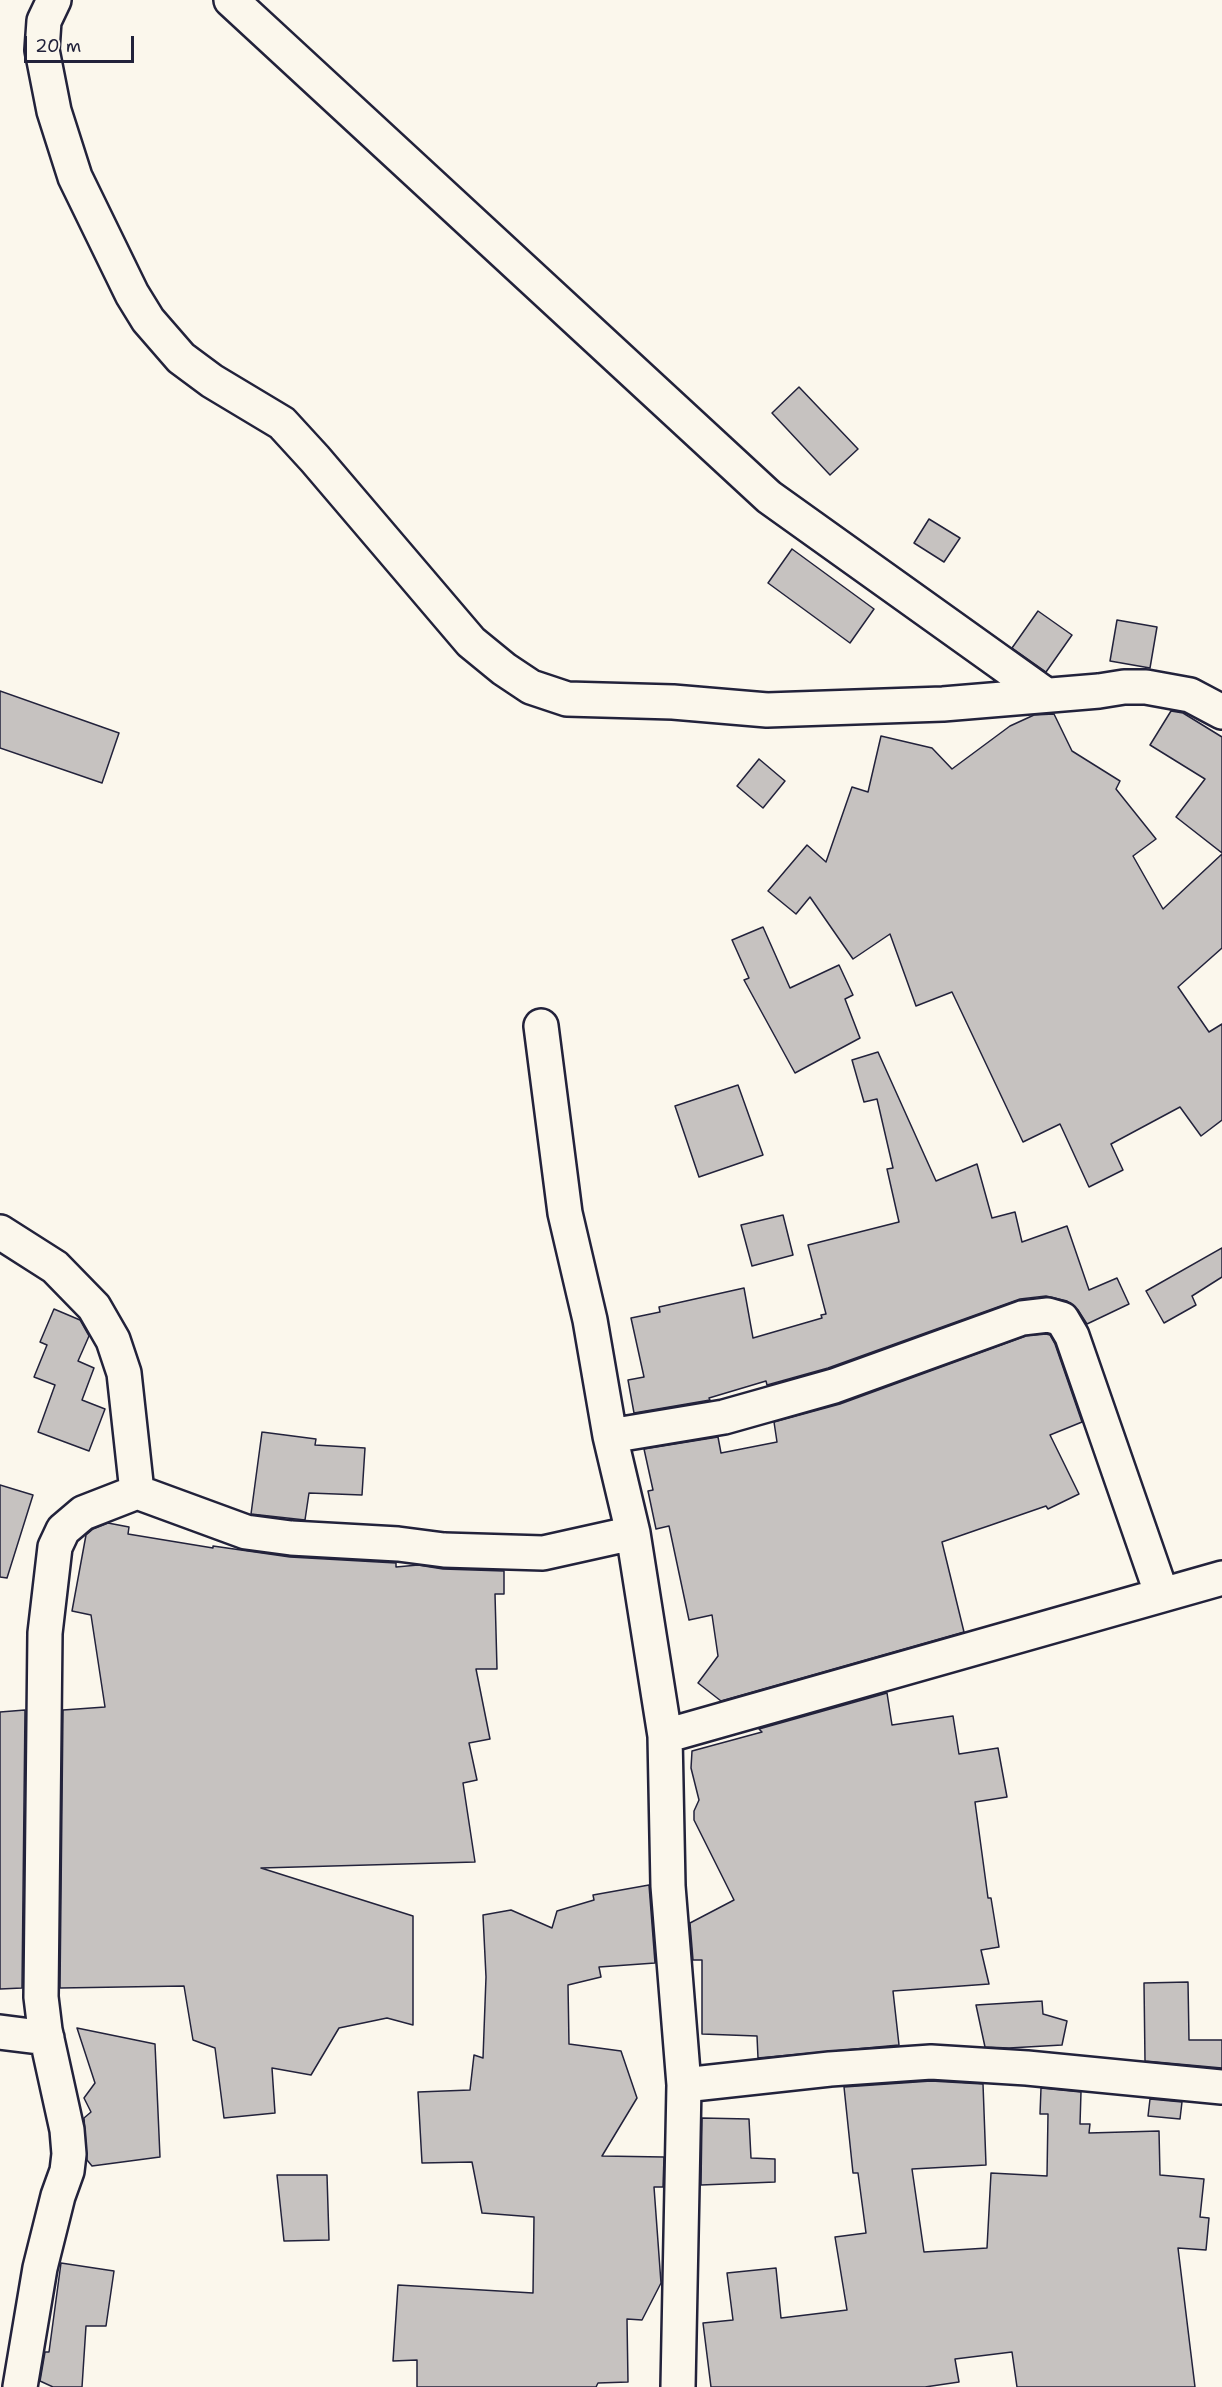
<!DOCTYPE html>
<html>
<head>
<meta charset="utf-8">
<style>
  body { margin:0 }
  #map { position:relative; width:1222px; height:2387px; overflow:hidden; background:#fbf7ec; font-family:"Shantell Sans",sans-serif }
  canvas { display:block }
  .scale { position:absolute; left:24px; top:36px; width:110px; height:27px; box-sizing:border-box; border:3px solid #22223b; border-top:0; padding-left:8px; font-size:18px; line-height:21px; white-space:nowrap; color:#22223b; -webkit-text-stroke:4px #fbf7ec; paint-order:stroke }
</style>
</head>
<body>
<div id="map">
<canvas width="1222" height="2387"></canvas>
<div class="scale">20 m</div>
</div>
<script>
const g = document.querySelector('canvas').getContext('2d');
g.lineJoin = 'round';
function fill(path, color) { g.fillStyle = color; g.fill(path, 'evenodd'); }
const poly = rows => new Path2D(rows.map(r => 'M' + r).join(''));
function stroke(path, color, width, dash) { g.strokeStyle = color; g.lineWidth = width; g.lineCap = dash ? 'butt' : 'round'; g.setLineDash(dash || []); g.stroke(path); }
const building = poly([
  [799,387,858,449,830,475,772,413,799,387],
  [929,519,960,538,944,562,914,543,929,519],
  [792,549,874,609,850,643,768,583,792,549],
  [1038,611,1072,635,1046,672,1012,648,1038,611],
  [1117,620,1157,627,1150,668,1110,661,1117,620],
  [0,691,119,733,102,783,0,748,0,691],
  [1171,711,1183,713,1222,737,1222,853,1176,817,1205,779,1150,745,1171,711],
  [1054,714,1072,751,1120,781,1116,789,1156,839,1133,856,1163,909,1222,854,1222,948,1178,987,1209,1032,1222,1024,1222,1120,1201,1136,1180,1107,1111,1144,1123,1170,1089,1187,1060,1124,1023,1142,952,992,916,1006,890,934,853,959,810,897,796,914,768,891,807,845,826,862,852,787,868,792,881,736,932,748,952,769,1010,726,1034,715,1054,714],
  [759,759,785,781,763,808,737,786,759,759],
  [763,927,790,988,839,965,853,995,845,999,860,1038,795,1073,744,980,749,978,732,940,763,927],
  [878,1052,936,1181,977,1164,992,1218,1015,1212,1022,1242,1067,1226,1089,1290,1117,1278,1129,1304,1087,1324,1078,1310,1067,1301,1046,1296,1020,1299,828,1368,767,1385,766,1381,709,1398,710,1400,634,1413,628,1380,644,1377,631,1318,660,1312,659,1307,744,1288,753,1338,822,1318,821,1315,826,1314,808,1245,899,1222,887,1169,893,1168,877,1099,864,1102,852,1060,878,1052],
  [738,1085,763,1155,699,1177,675,1106,738,1085],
  [783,1215,793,1255,752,1266,741,1225,783,1215],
  [1222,1248,1222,1277,1192,1296,1196,1305,1164,1323,1146,1291,1222,1248],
  [54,1309,80,1320,89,1336,78,1361,94,1368,82,1400,105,1409,89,1451,38,1432,55,1385,34,1377,47,1345,40,1342,54,1309],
  [1046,1334,1050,1335,1055,1344,1082,1422,1050,1435,1079,1494,1048,1509,1046,1506,942,1542,964,1632,721,1701,698,1683,718,1656,712,1615,689,1620,669,1526,656,1529,648,1491,653,1490,644,1449,718,1437,721,1453,777,1442,774,1422,840,1404,1026,1336,1046,1334],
  [262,1432,316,1439,315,1445,365,1448,362,1495,309,1493,305,1520,251,1514,262,1432],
  [0,1485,33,1495,7,1578,0,1577,0,1485],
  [108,1523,129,1527,128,1534,213,1548,213,1546,290,1557,396,1563,396,1567,418,1565,443,1569,504,1571,504,1594,495,1594,497,1669,476,1669,490,1739,469,1743,477,1780,463,1783,475,1862,261,1868,413,1916,413,2025,387,2018,339,2028,311,2075,272,2068,275,2113,224,2118,215,2048,193,2040,184,1986,60,1988,63,1710,105,1707,91,1615,72,1611,86,1535,93,1529,108,1523],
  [887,1693,892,1725,953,1716,959,1754,998,1748,1007,1797,975,1802,988,1898,991,1898,999,1947,981,1950,989,1984,893,1991,899,2045,758,2058,757,2036,702,2034,702,1960,693,1960,690,1923,734,1900,694,1820,694,1811,699,1800,691,1768,692,1751,762,1732,759,1729,887,1693],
  [25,1710,22,1988,0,1989,0,1712,25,1710],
  [649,1885,655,1963,599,1967,601,1977,568,1985,569,2044,621,2051,637,2098,602,2156,664,2157,663,2187,654,2187,661,2283,642,2320,627,2319,628,2382,598,2383,596,2387,417,2387,417,2360,393,2361,398,2285,533,2293,534,2217,482,2213,472,2162,422,2163,418,2092,470,2090,474,2055,483,2058,486,1977,483,1915,511,1910,552,1928,557,1911,594,1900,593,1895,649,1885],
  [1188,1982,1189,2040,1222,2040,1222,2068,1145,2061,1144,1983,1188,1982],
  [1042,2001,1043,2014,1067,2021,1062,2045,1009,2048,985,2047,976,2005,1042,2001],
  [77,2028,155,2044,160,2157,92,2166,87,2160,84,2118,91,2112,84,2098,95,2083,77,2028],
  [931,2081,983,2084,986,2165,912,2169,924,2252,987,2248,991,2173,1047,2176,1048,2114,1040,2114,1041,2088,1081,2092,1080,2124,1090,2124,1089,2133,1159,2131,1160,2175,1204,2179,1200,2217,1209,2218,1206,2250,1178,2248,1195,2387,1017,2387,1012,2352,955,2359,959,2382,925,2387,711,2387,703,2323,733,2320,727,2273,776,2268,781,2318,847,2310,835,2237,866,2233,858,2173,853,2173,844,2087,931,2081],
  [1150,2099,1182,2102,1180,2119,1148,2116,1150,2099],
  [702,2118,749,2119,751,2158,775,2159,775,2182,701,2185,702,2118],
  [277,2175,327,2175,329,2240,284,2241,277,2175],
  [61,2263,114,2271,106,2326,86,2326,82,2387,53,2387,40,2381,45,2352,49,2352,61,2263]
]);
const street = poly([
  [54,0,44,21,42,50,54,111,75,177,132,294,148,320,181,358,212,381,282,423,315,459,471,642,504,669,531,687,567,699,673,702,767,710,943,704,1099,691,1124,687,1146,687,1190,695,1222,712],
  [231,0,769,497,1046,695],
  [541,1026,565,1213,590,1320,610,1436,633,1533,665,1736,668,1886,684,2085,678,2387],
  [0,1232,55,1267,94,1307,113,1340,124,1373,137,1492,246,1532,291,1538,398,1544,444,1550,543,1553,633,1533],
  [610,1436,724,1417,834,1386,1022,1318,1048,1315,1062,1319,1072,1336,1162,1595],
  [665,1736,1222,1578],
  [0,2032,47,2038],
  [684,2085,830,2069,931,2062,1027,2068,1222,2087],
  [20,2387,40,2268,58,2196,67,2171,69,2154,67,2130,45,2030,41,1997,45,1633,55,1547,63,1530,83,1513,137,1492]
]);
fill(building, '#c6c2c0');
stroke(building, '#22223b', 1.5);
stroke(street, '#22223b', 38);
stroke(street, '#fbf7ec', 33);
</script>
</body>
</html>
